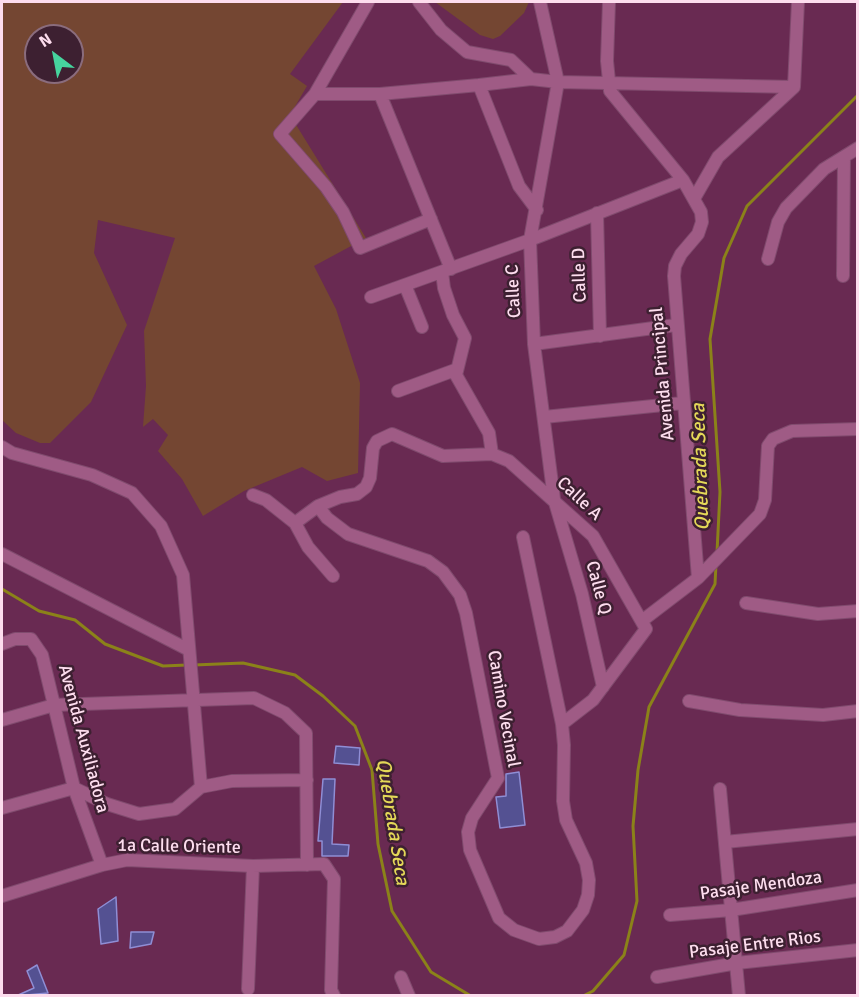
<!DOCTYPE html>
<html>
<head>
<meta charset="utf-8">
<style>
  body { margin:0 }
  #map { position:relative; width:859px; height:997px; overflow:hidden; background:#692a52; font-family:Signika,sans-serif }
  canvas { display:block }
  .frame { position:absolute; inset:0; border:3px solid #fdddee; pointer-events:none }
  .north { position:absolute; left:24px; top:24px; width:60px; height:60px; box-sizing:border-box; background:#3d2031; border:2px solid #8a6c7d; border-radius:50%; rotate:328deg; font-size:16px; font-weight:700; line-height:24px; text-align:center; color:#fdddee }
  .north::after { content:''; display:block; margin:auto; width:21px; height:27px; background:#46d49e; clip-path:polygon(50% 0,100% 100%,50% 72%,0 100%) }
</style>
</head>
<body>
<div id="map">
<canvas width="859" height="997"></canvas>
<div class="frame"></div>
<div class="north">N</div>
</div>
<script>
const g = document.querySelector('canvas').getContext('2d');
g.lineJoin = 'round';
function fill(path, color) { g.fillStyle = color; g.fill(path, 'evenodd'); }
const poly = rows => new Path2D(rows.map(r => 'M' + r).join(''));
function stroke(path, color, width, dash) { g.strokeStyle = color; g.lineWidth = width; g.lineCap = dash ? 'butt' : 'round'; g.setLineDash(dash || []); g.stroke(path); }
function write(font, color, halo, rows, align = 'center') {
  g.font = font + ' Signika,sans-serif'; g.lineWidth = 5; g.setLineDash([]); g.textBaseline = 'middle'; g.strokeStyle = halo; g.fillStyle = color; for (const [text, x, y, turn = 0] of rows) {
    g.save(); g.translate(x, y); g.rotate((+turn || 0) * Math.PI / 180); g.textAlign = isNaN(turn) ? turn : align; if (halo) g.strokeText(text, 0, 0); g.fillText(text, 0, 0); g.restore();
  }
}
const green = poly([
  [2,2,343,2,290,74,307,86,290,115,366,238,314,266,336,309,360,383,358,473,327,481,302,467,244,491,203,516,182,479,158,451,168,435,153,419,143,427,146,386,144,331,175,238,98,220,94,253,127,325,91,402,50,443,40,443,16,433,2,420],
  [36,36,72,36,72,72,36,72],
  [435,2,529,2,524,13,500,36,493,39,480,35]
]);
const stream = poly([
  [717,552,720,492,710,339,724,258,747,206,858,95],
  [2,589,39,611,75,620,105,644,163,666,187,665],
  [194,665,243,663,295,675,323,696,355,726,372,770,378,844,392,911,431,972,471,996],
  [583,996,593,991,624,955,637,901,633,826,638,770,649,707,715,584,716,564]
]);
const building = poly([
  [336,746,360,748,359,765,334,763,336,746],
  [519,772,525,825,500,828,496,797,506,796,506,774,519,772],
  [323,779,335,779,332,844,349,845,348,856,322,856,322,841,318,841,323,779],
  [116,897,118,941,101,944,98,909,116,897],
  [131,932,154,932,151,944,130,948,131,932],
  [37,965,48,993,16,996,34,988,27,971,37,965]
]);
const minor = poly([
  [368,2,315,94,280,134,326,187,343,212,360,248,431,219],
  [419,2,441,30,467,52,511,60,531,79],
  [540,2,558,82,530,240,534,344,554,499,582,594,603,687],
  [609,2,607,61,610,91,683,180,701,212,702,222,698,234,681,254,675,266,674,276,698,578],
  [479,85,531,79,558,82,794,87],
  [315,94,380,94,479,85,519,186,537,210],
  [380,94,451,269],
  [695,197,718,157,794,87,798,2],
  [597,213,600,336],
  [768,259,778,222,786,208,824,169,858,148],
  [442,272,444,288,453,315,465,338,456,375,489,433,492,454],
  [843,276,844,157],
  [405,285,422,327],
  [371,297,530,240,683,180],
  [534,344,676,325],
  [398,391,455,370],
  [544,417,683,403],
  [2,447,12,453,92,475,132,493,161,526,183,575,201,787],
  [253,495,266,500,295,523,308,547,333,576],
  [295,523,318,506,340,497,357,494,366,487,370,478,373,448,377,441,392,434,443,456,492,454,509,461,593,536,646,629,593,700,562,724,564,745,563,801,566,820,586,863,589,880,588,895,583,910,567,931,555,937,539,939,514,930,499,918,470,850,468,832,472,818,498,778,466,613,460,595,443,572,428,561,348,534,327,518,318,506],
  [523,537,562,724],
  [2,554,189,650],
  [746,603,818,614,858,611],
  [643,620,698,578,760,514,765,500,768,446,773,439,792,431,858,429],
  [2,644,15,639,31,639,42,655,74,788,102,865],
  [689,701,740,710,823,715,858,711],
  [2,720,54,705,254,698,285,713,306,733,307,865],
  [720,789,739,996],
  [2,808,74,788,107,804,139,814,175,809,201,787,232,781,307,780],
  [725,842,858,829],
  [2,896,102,865,127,860,253,866,324,864,334,879,331,990,334,996],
  [670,915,731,910,858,890],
  [401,977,409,996],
  [657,977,737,963,858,950],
  [248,989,253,866]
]);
const streetNames = [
  ["Calle D",580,275,-92],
  ["Calle C",514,291,-93],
  ["Avenida Principal",663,374,-95],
  ["Calle A",579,499,43],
  ["Calle Q",598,588,75],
  ["Camino Vecinal",503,709,80],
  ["Avenida Auxiliadora",83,739,75],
  ["1a Calle Oriente",179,847,1],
  ["Pasaje Mendoza",761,886,-8],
  ["Pasaje Entre Rios",755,945,-7]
];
const waterNames = [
  ["Quebrada Seca",701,467,-92],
  ["Quebrada Seca",392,822,81]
];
fill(green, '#744632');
stroke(stream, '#8b8219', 3);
fill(building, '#545192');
stroke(building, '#8f8ed5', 1.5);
stroke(minor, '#804b6e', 14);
stroke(minor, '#9f5b85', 12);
write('18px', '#fdddee', '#3d2031', streetNames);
write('italic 20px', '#e4d858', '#3d2031', waterNames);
</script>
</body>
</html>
